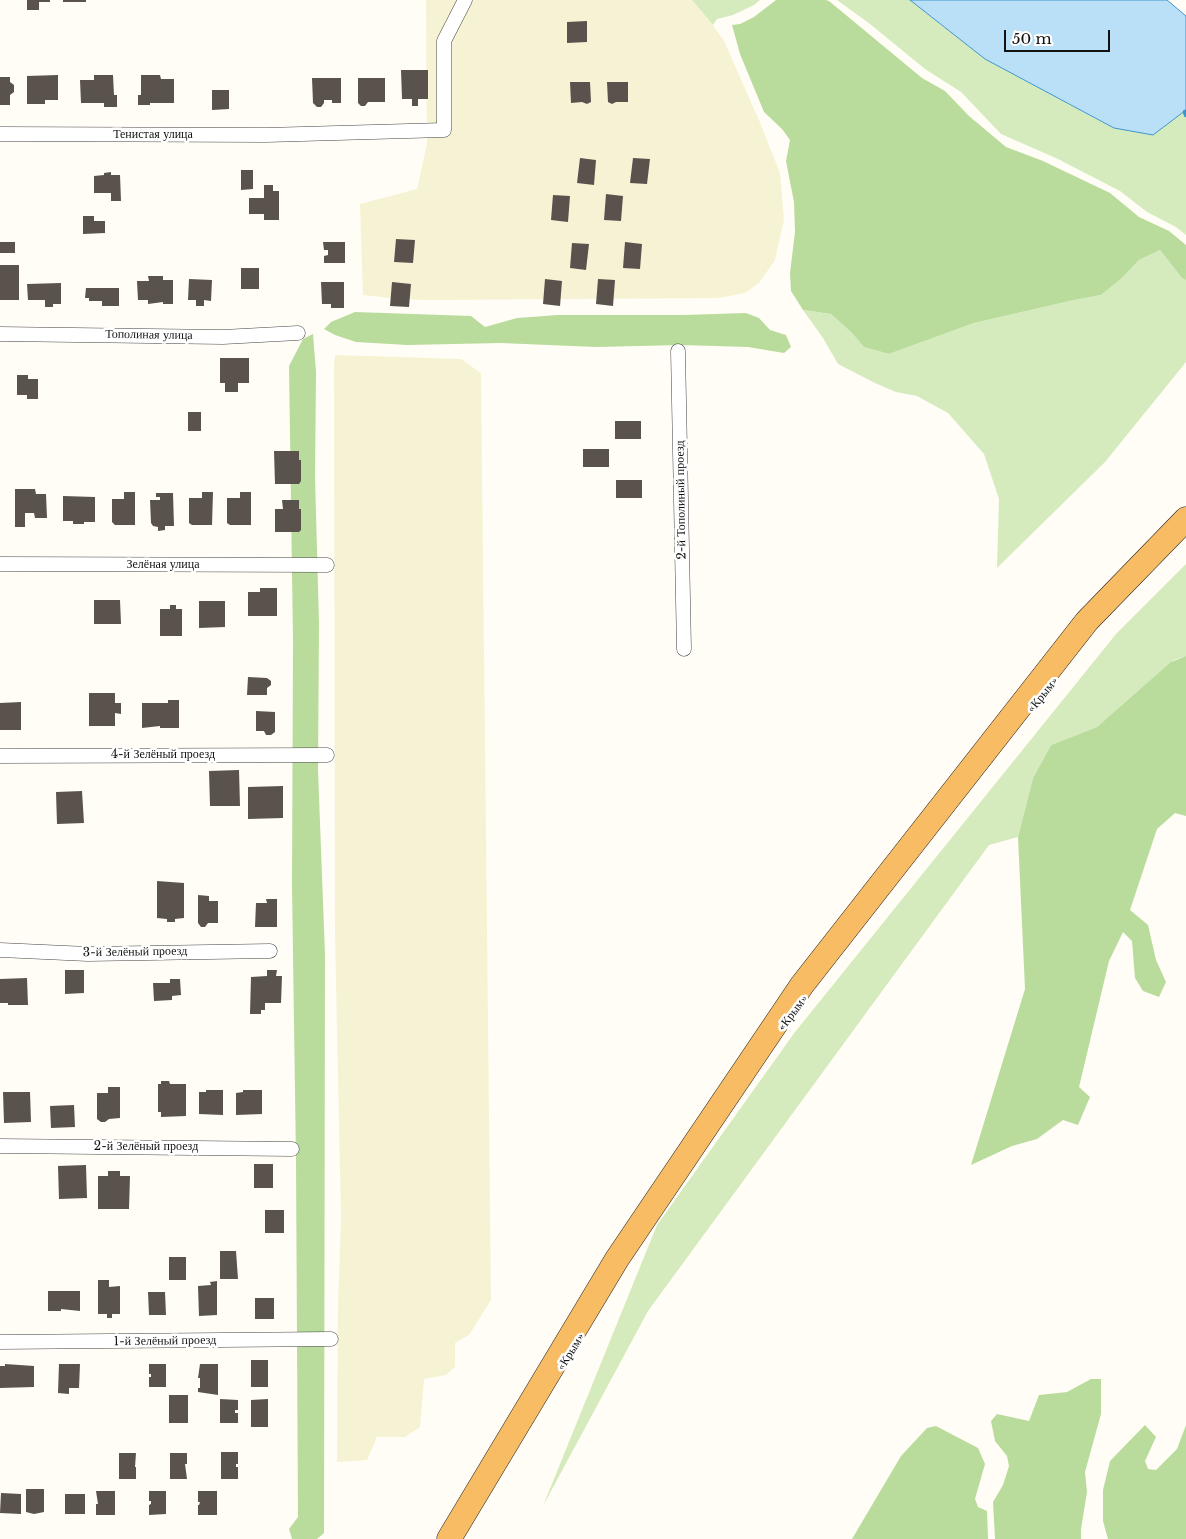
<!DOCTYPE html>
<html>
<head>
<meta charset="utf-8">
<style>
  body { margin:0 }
  #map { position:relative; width:1186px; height:1539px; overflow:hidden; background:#fffdf5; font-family:"Libre Baskerville",serif }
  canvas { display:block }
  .scale { position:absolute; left:1004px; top:30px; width:106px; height:22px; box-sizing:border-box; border:2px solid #111; border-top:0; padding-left:6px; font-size:15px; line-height:18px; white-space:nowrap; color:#111; -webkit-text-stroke:4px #fff; paint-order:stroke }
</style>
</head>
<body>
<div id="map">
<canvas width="1186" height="1539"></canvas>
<div class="scale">50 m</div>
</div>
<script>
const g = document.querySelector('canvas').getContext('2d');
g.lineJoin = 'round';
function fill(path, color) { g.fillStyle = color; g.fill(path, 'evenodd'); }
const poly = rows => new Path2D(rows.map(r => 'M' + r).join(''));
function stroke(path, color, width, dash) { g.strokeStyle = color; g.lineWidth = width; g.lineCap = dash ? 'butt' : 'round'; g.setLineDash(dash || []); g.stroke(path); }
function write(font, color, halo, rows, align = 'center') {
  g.font = font + ' "Libre Baskerville",serif'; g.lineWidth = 5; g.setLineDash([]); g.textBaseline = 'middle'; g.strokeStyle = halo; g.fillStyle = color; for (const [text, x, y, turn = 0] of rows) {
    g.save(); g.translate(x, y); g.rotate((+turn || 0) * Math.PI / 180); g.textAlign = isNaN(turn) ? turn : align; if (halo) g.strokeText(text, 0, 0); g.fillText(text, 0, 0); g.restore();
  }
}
const farmland = poly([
  [426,0,692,0,713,25,724,41,759,120,780,173,784,220,775,260,759,283,745,293,718,298,429,300,400,299,363,295,360,204,417,189,427,144],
  [335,355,461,359,481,373,491,1300,469,1335,455,1343,455,1367,446,1375,424,1379,420,1427,405,1437,377,1437,367,1460,337,1462,338,1304,341,1219,335,935,334,365]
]);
const green = poly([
  [692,0,760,0,754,5,733,15,717,19,713,25],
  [837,0,910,0,985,59,1114,128,1184,112,1186,110,1186,235,1176,227,1147,212,1120,191,1058,159,1001,134,961,92,925,69,870,24],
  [1160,250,1182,278,1186,280,1186,362,1105,462,997,568,999,499,984,454,948,413,917,396,896,392,875,383,838,364,823,338,803,310,831,314,852,333,864,347,889,354,974,323,1074,300,1101,295,1122,278,1139,260],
  [1186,564,1186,656,1174,660,1097,727,1051,745,1033,778,1018,837,989,845,648,1311,543,1506,657,1225,795,1032,1116,634]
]);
const forest = poly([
  [776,0,826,0,829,1,922,78,945,91,969,116,1006,147,1043,161,1110,193,1139,217,1169,231,1186,245,1186,280,1182,278,1160,250,1139,260,1122,278,1101,295,1074,300,974,323,889,354,864,347,852,333,831,314,803,310,791,291,790,273,795,232,794,202,786,161,790,140,782,129,764,112,740,54,732,25,740,24,754,17],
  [355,312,471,316,485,327,517,318,558,315,684,315,746,313,759,318,770,330,786,335,791,347,784,353,748,347,681,345,596,347,501,343,407,345,356,342,335,335,324,329,331,322],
  [313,334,316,372,315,476,319,624,318,770,325,955,324,1533,317,1539,292,1539,289,1529,298,1517,296,1161,292,885,293,641,289,366,303,339],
  [1186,656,1186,816,1175,813,1157,829,1130,910,1148,925,1156,960,1166,982,1159,997,1143,991,1135,978,1132,941,1123,932,1109,961,1079,1087,1090,1097,1078,1125,1063,1120,1037,1139,1012,1146,971,1165,1025,989,1018,837,1033,778,1051,745,1097,727,1171,662],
  [1091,1379,1101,1379,1101,1414,1085,1472,1087,1492,1081,1529,1081,1539,995,1539,993,1502,1003,1485,1009,1466,1007,1456,995,1441,991,1421,997,1414,1029,1421,1039,1395,1067,1392],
  [1145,1425,1156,1437,1145,1461,1148,1469,1156,1470,1177,1449,1186,1425,1186,1539,1108,1539,1103,1521,1103,1490,1110,1461],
  [936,1426,978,1448,985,1464,975,1499,978,1507,987,1511,988,1539,852,1539,901,1456,927,1428]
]);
const water = poly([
  [910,0,1167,0,1186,16,1186,110,1153,135,1114,128,985,59,910,0]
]);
const stream = poly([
  [1185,112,1186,115]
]);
const building = poly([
  [27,0,50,0,50,2,39,2,39,10,27,10],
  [63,0,86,0,86,2,63,2],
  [587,21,587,42,567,43,567,22],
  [401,70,428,70,428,99,418,99,418,106,412,106,412,99,402,99],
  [58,75,58,100,45,100,45,104,27,104,27,76],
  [94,75,113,75,114,95,117,95,117,107,104,107,104,103,81,103,80,80,94,80],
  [141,75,160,75,161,79,174,79,174,103,150,103,150,105,138,105,138,95,141,95],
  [0,77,10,77,10,82,14,85,14,92,10,95,10,105,0,105],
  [312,78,341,78,341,103,332,103,332,100,324,100,324,103,321,107,317,107,313,103],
  [358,78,385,78,385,102,368,102,365,106,361,106,358,103],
  [570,82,590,82,591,102,587,104,582,102,571,103],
  [607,82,628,82,628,102,616,102,612,104,608,102],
  [212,90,229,90,229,109,212,110],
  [580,158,596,160,594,185,577,183],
  [633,158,650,159,647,184,630,183],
  [241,170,253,170,253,189,241,190],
  [111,172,111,175,120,175,121,201,111,201,111,193,94,193,94,176,104,175,104,173],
  [264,185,273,185,273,191,279,191,279,220,264,220,264,214,249,214,249,198,264,198],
  [606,194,623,196,621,221,604,220],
  [553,195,570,196,568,222,551,220],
  [83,216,94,216,94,221,105,221,105,233,83,234],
  [396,239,415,240,413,263,394,262],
  [0,242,15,242,15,253,0,253],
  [323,242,345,242,345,263,324,263,324,256,328,255,328,250,324,250],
  [625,242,642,244,640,269,623,268],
  [572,243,589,244,586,270,570,268],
  [0,265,19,265,19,300,0,300],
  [241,268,259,268,259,289,241,289],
  [148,276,163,276,163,280,173,280,173,304,163,304,163,302,148,304,148,300,138,300,137,281,149,281],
  [189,279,212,280,211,301,204,300,204,306,196,306,196,300,188,300],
  [545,279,562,281,560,306,543,304],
  [598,279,615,280,613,306,596,304],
  [321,282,344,282,344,308,331,308,331,304,322,304],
  [392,282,411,284,409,307,390,306],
  [61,283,61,304,53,304,53,307,45,307,45,300,28,300,27,284],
  [86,288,119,288,119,306,102,306,102,301,89,301,89,298,85,298],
  [220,358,249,358,249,383,238,383,238,392,225,392,225,383,220,383],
  [17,375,28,375,28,379,38,379,38,399,27,399,27,395,17,395],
  [188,412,201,412,201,431,188,431],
  [615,421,641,421,641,439,615,439],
  [583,449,609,449,609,467,583,467],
  [274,451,299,451,299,460,301,460,301,481,299,484,275,484],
  [616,480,642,480,642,498,616,498],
  [15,489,35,489,36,494,46,494,47,518,35,518,34,513,25,513,25,527,15,527],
  [124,492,135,492,135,525,115,525,112,522,112,499,124,499],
  [202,492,213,492,212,525,192,525,189,523,189,498,202,498],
  [240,492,251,492,251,525,230,525,227,523,227,498,240,498],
  [156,493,173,493,174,526,165,526,165,530,158,531,158,527,153,526,151,523,150,500,160,500,160,497,156,497],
  [63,496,95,497,95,522,84,522,84,524,73,524,73,521,63,521],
  [282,500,299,500,299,509,301,509,301,530,299,532,275,532,275,509,283,509],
  [260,588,277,588,277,616,248,616,248,592,260,592],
  [94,600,120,600,121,624,94,624],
  [199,601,225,601,225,627,199,628],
  [170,605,176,605,176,609,182,609,182,636,160,636,160,609,170,609],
  [248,677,267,678,271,681,271,685,267,688,267,695,247,695],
  [89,693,115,693,115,703,121,703,121,714,115,713,115,726,89,726],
  [168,700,179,700,179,728,160,728,160,726,142,728,142,703,168,703],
  [21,702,21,730,0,730,0,703],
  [256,711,275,712,275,732,271,735,266,735,264,731,256,731],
  [239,770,240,806,210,806,209,771],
  [283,786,283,818,248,819,248,787],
  [82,791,84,823,57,824,56,792],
  [157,881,184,883,184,918,175,919,175,922,167,922,167,919,157,918],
  [198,895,209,896,209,901,218,901,218,923,208,923,205,927,201,927,198,923],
  [266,899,277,899,277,927,255,927,256,903,267,903],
  [65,970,84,970,84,993,65,994],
  [267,970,277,970,276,976,282,976,281,1003,265,1003,265,1010,261,1010,261,1014,250,1014,251,977,267,976],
  [27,978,28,1005,8,1005,8,1003,0,1003,0,979],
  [170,979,180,979,181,995,172,996,172,1000,154,1001,153,983,170,983],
  [161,1081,169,1081,170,1084,186,1084,186,1116,161,1117,161,1112,158,1112,158,1084,161,1084],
  [108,1087,120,1087,120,1118,109,1119,105,1122,101,1122,97,1119,97,1093,108,1093],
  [206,1090,223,1090,223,1115,199,1114,199,1092,206,1092],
  [243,1090,262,1090,262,1114,236,1115,236,1093,243,1092],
  [3,1092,30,1092,31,1122,4,1123],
  [74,1105,75,1127,51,1128,50,1106],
  [254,1164,273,1164,273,1188,254,1188],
  [86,1165,87,1198,59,1199,58,1166],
  [108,1171,120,1171,120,1176,130,1176,129,1209,98,1209,98,1176,108,1176],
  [265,1210,284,1210,284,1233,265,1233],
  [220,1251,236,1251,238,1279,220,1279],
  [169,1257,186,1257,186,1280,169,1280],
  [98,1280,109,1280,109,1287,120,1286,120,1314,112,1314,112,1318,107,1318,107,1314,98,1314],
  [217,1281,217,1315,199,1316,198,1286,211,1285,210,1282],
  [48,1291,80,1291,80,1311,61,1309,61,1311,48,1311],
  [148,1292,165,1292,166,1315,149,1315],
  [255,1298,274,1298,274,1319,255,1319],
  [251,1360,268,1360,268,1387,251,1387],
  [5,1364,34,1366,34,1387,0,1388,0,1366,5,1366],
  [59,1364,80,1364,79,1388,69,1388,69,1394,58,1393],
  [149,1364,166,1364,166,1387,149,1387,149,1377,151,1377,151,1374,149,1374],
  [200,1364,218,1364,218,1395,198,1392,198,1388,200,1388,200,1378,198,1378],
  [169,1395,188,1395,188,1423,169,1423],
  [220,1399,238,1400,238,1410,235,1410,235,1413,238,1413,238,1423,220,1423],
  [268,1399,268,1427,251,1427,251,1400],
  [221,1452,238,1452,238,1464,236,1464,236,1467,238,1467,238,1479,221,1479],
  [119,1453,136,1453,135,1467,136,1467,136,1479,119,1479],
  [170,1453,187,1453,187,1464,185,1464,187,1479,170,1479],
  [26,1489,44,1489,44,1512,34,1514,26,1512],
  [96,1491,115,1491,115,1515,96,1515,96,1504,98,1504],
  [149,1491,166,1491,166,1514,149,1515,149,1505,151,1504,151,1501,149,1501],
  [198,1491,217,1491,217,1515,198,1515,198,1505,199,1505,200,1502,198,1502],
  [1,1493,21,1494,21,1514,0,1513],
  [65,1494,85,1494,85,1514,65,1514]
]);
const minor = poly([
  [0,134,266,135,444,130,444,41,465,0],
  [0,334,223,337,298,333],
  [678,351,684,649],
  [0,564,327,565],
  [0,756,327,755],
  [0,950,88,954,270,951],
  [0,1146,292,1149],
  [0,1342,331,1339]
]);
const trunk = poly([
  [449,1539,617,1259,802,985,1087,621,1186,519]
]);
const streetNames = [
  ["Тенистая улица",153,135],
  ["Тополиная улица",149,335,1],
  ["2-й Тополиный проезд",681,500,-91],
  ["Зелёная улица",163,565],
  ["«Крым»",1043,695,-51],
  ["4-й Зелёный проезд",163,755],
  ["3-й Зелёный проезд",135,952,-1],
  ["«Крым»",793,1013,-53],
  ["2-й Зелёный проезд",146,1147],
  ["1-й Зелёный проезд",165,1341,-1],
  ["«Крым»",571,1352,-58]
];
fill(farmland, '#f6f3d4');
fill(green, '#d5ebbd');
fill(forest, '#b9dc9c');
fill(water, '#b9e0f7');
stroke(water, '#3f96cf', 1);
stroke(stream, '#3f96cf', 4.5);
fill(building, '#5a524d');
stroke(minor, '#444', 15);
stroke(trunk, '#222', 25);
stroke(minor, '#fff', 14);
stroke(trunk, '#f7bc64', 24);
write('12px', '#111', '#fff', streetNames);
</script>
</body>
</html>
